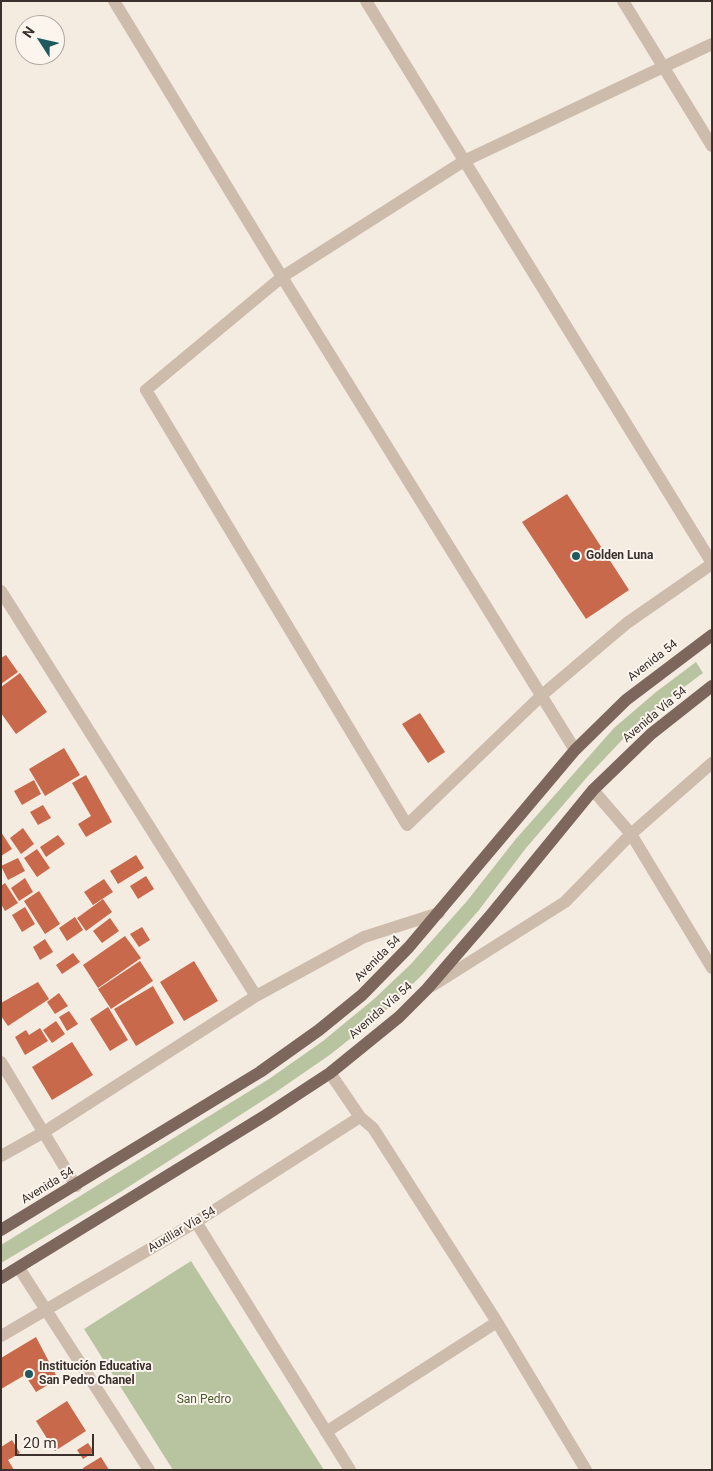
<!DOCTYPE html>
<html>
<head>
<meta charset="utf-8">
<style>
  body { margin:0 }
  #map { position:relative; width:713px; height:1471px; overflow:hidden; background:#f4ebe1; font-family:Roboto,sans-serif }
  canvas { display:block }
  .frame { position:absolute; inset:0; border:2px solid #3b302b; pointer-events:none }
  .north { position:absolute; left:15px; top:15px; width:50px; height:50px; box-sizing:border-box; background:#fbf5ee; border:1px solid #aea6a0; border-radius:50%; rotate:305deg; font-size:14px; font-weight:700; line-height:20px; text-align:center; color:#3b302b }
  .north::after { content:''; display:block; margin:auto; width:18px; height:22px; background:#1f5a5e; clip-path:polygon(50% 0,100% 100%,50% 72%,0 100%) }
  .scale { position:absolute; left:15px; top:1434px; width:79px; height:22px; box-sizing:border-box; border:2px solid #3b302b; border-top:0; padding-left:6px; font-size:15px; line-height:18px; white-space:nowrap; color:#3b302b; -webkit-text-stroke:4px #fbf5ee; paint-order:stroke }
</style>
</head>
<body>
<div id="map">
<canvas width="713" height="1471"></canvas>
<div class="frame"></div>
<div class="north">N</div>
<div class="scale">20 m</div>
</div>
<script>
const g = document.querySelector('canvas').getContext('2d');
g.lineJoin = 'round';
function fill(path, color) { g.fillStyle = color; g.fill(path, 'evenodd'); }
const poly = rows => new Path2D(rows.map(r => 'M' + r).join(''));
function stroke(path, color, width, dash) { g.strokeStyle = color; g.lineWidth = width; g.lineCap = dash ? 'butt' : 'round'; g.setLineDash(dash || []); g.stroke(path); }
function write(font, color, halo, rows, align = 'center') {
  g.font = font + ' Roboto,sans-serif'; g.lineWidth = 4; g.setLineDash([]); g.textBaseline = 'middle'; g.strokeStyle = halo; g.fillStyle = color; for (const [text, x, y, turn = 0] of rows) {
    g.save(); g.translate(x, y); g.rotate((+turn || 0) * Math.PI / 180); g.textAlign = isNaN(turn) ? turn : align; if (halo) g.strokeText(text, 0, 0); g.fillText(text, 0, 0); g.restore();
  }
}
const green = poly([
  [696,662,703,673,664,702,623,739,588,776,526,848,479,910,422,975,386,1010,331,1054,276,1092,122,1191,1,1263,1,1245,269,1079,323,1041,374,999,411,964,467,901,515,840,614,728,656,692],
  [191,1261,324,1470,173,1470,84,1329]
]);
const building = poly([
  [567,494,629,590,586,619,522,522],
  [6,655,18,672,1,684,1,658],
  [20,673,47,712,16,734,1,713,1,687],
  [420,713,445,752,428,763,402,724],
  [64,748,80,775,45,796,29,769],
  [86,775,112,822,86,837,78,824,91,816,72,783],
  [34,780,41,794,22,805,14,791],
  [43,805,51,818,38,825,30,812],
  [23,828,34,844,21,854,10,838],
  [1,832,12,849,1,856],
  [58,835,65,844,46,857,40,847],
  [37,849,50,868,37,877,24,858],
  [136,855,144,868,118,884,110,871],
  [18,858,25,871,8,880,1,866],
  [146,876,154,889,138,899,130,886],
  [25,878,33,892,19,901,11,888],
  [104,879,113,892,93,905,84,892],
  [5,883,18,903,5,911,1,904,1,886],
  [39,891,60,924,45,934,24,901],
  [103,899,112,912,86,931,77,918],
  [25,907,35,924,22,932,12,915],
  [75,917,83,930,67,941,59,928],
  [110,918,119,931,102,943,93,931],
  [142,927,150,940,139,947,130,934],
  [125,936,141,958,98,988,83,965],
  [45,939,53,952,40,960,33,947],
  [73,953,80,962,62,974,56,965],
  [140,961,153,981,111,1009,98,989],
  [194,961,218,1001,184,1021,160,982],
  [38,982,49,999,8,1026,1,1016,1,1003],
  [153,986,174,1023,136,1046,114,1009],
  [59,993,68,1006,55,1014,47,1002],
  [108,1007,128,1040,110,1051,90,1019],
  [69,1011,78,1024,67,1031,59,1017],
  [56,1021,65,1034,52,1043,43,1030],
  [40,1028,48,1041,25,1055,15,1037,26,1030,29,1035],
  [72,1042,93,1075,52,1100,32,1067],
  [36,1337,58,1379,36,1392,25,1375,1,1389,1,1358],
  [67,1401,86,1431,55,1451,36,1421],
  [12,1440,20,1453,8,1460,14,1470,1,1470,1,1447],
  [88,1443,94,1452,83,1459,77,1450],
  [101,1457,109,1470,84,1470,83,1468]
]);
const minor = poly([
  [114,1,282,277,575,750],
  [366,1,712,563],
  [623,1,712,146],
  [712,44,464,161,282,277,146,390,407,825,542,695,627,623,712,564],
  [1,591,256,996],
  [593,790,631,834,712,968],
  [432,986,565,902,631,834,712,763],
  [1,1062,76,1186],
  [330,1073,360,1117,373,1128,497,1322,586,1470],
  [1,1156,44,1132,256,996,364,937,439,913],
  [196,1222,350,1470],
  [19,1268,149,1470],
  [1,1336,196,1222,360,1117],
  [326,1432,497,1322]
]);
const major = poly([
  [1,1230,260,1072,319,1030,362,995,409,947,575,750,626,700,712,635],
  [1,1278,266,1115,330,1073,399,1017,427,989,490,916,593,790,651,734,712,686]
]);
const markers = [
  [576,556,5,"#1f5a5e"],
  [29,1374,5,"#1f5a5e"]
];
const poiNames = [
  ["Golden Luna",586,556],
  ["Institución Educativa",39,1367],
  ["San Pedro Chanel",39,1381]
];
const streetNames = [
  ["Avenida 54",653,661,-38],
  ["Avenida Vía 54",655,715,-40],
  ["Avenida 54",378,959,-45],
  ["Avenida Vía 54",381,1011,-41],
  ["Avenida 54",48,1186,-31],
  ["Auxiliar Vía 54",182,1230,-31]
];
const parkNames = [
  ["San Pedro",204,1400]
];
fill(green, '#b8c4a0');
fill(building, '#c8694b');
stroke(minor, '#cdbbac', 12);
stroke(major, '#7d675c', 12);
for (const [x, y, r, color] of markers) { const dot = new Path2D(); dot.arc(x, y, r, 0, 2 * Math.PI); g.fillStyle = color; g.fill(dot); stroke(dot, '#fbf5ee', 2); }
write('bold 12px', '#3b302b', '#fbf5ee', poiNames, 'left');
write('12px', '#3b302b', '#fbf5ee', streetNames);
write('12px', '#4a5a2e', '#fbf5ee', parkNames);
</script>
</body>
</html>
